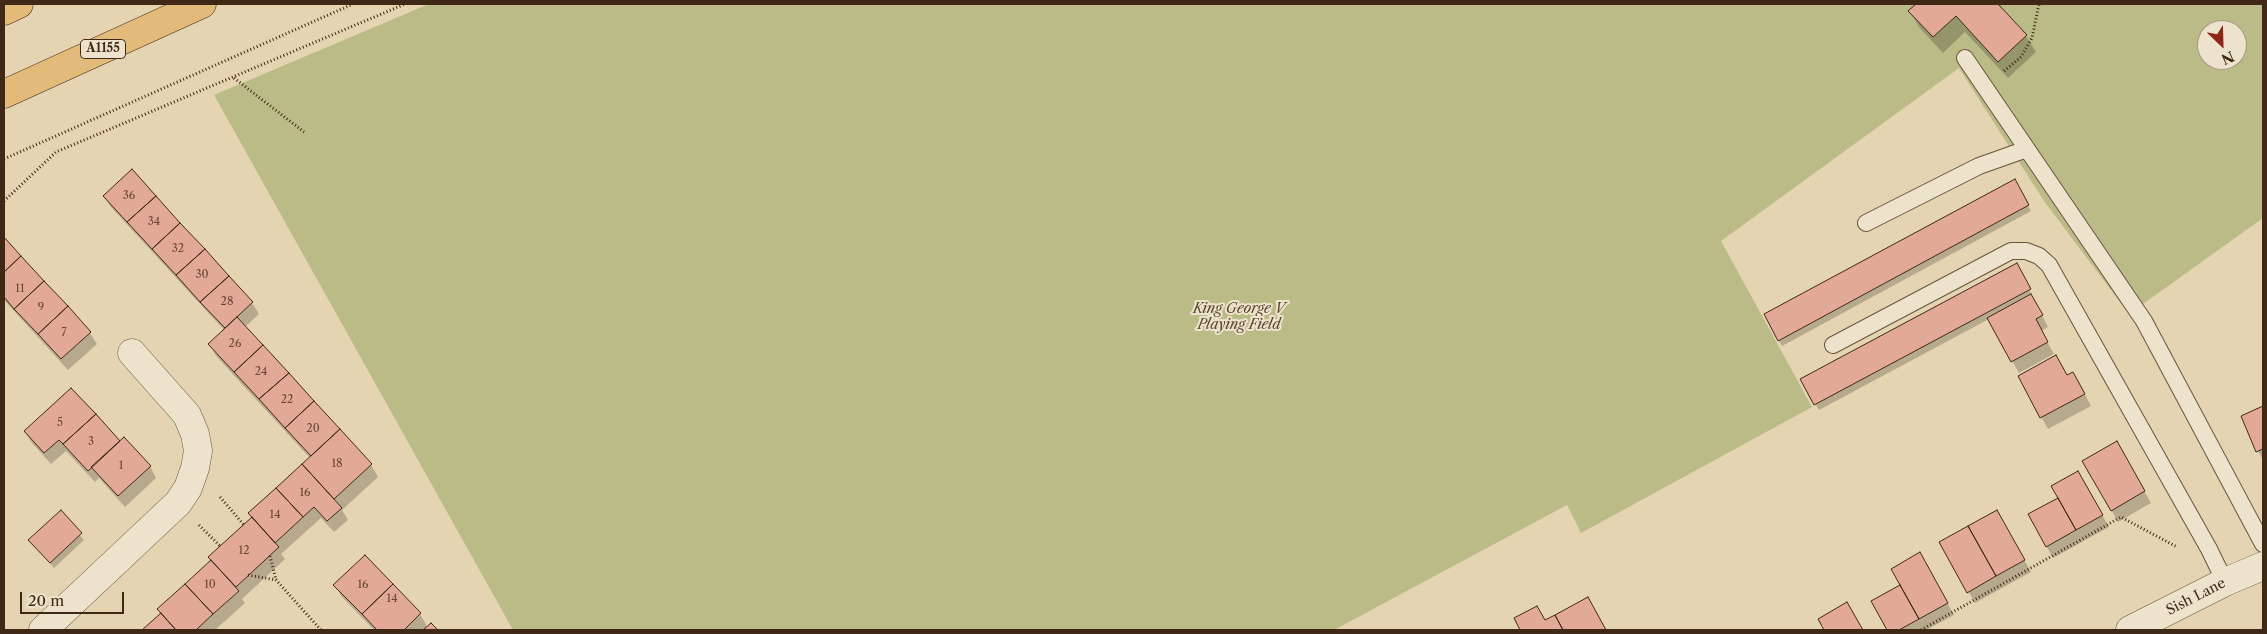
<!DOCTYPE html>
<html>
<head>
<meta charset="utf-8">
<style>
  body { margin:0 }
  #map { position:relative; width:2267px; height:634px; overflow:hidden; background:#e4d4b2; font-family:"Libre Caslon Text",serif }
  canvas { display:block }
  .frame { position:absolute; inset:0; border:5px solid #402816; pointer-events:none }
  .north { position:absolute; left:2197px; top:20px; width:50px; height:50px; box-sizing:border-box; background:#ede3cd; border:1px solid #a89884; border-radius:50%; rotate:156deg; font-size:14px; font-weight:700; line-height:20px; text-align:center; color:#402816 }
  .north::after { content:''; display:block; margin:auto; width:18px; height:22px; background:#8f2418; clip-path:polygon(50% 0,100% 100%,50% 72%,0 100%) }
  .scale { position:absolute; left:20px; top:592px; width:104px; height:22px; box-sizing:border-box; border:2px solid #402816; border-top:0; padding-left:6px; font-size:15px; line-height:18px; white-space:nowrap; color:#402816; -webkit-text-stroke:4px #ede3cd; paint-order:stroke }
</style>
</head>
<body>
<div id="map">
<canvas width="2267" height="634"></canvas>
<div class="frame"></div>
<div class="north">N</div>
<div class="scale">20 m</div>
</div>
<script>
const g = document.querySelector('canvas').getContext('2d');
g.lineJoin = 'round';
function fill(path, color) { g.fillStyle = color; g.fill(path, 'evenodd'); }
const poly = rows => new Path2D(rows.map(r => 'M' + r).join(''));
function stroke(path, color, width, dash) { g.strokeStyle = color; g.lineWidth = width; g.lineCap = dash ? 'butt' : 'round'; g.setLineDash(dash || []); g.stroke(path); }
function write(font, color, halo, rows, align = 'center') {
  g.font = font + ' "Libre Caslon Text",serif'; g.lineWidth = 4; g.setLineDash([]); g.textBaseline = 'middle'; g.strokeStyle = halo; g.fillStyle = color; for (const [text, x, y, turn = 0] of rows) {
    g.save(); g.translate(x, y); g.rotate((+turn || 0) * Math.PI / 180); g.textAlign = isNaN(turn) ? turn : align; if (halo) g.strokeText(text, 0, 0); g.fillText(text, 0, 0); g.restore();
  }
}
const green = poly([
  [429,4,2263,4,2263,218,2129,314,2044,201,1959,68,1721,241,1812,407,1581,533,1567,505,1334,630,513,630,214,95],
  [2207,30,2237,30,2237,60,2207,60]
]);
const shadow = poly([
  [1918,4,2002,4,1999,7,2026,36,2036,52,2008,78,1965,32,1943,53,1919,27,1910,11],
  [132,171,252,303,259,314,245,327,371,465,378,477,342,510,348,520,334,532,321,518,281,554,285,559,242,599,245,603,215,630,145,630,161,615,158,609,212,560,252,518,249,514,310,458,216,356,210,344,224,330,111,207,104,196],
  [2014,180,2031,211,1782,346,1765,314],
  [4,239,90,333,97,344,68,370,4,300],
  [2016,264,2048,327,2041,331,2054,354,2019,373,1989,319,1819,410,1802,380],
  [2019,377,2067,377,2080,385,2091,406,2048,429],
  [2263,407,2263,461,2242,416],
  [25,432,120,442,150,466,156,478,125,507,99,478,95,482,66,451,51,464,32,443],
  [2117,443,2151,503,2118,522,2084,461],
  [2078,472,2109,527,2053,558,2029,515,2059,498],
  [61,512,84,540,54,568,30,540],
  [1997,512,2031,572,1975,603,1941,543],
  [1920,554,1954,615,1926,630,1889,630,1872,601,1901,585],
  [365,557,420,614,428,628,431,625,436,630,374,630,342,597,335,585],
  [1594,610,1605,630,1522,630,1516,619,1545,622]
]);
const building = poly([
  [1916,4,1998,4,2027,35,1998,62,1956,16,1933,37,1908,11,1916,4],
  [132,169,156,196,127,222,103,196,132,169],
  [2015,179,2029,205,1778,341,1764,314,2015,179],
  [156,196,180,223,152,249,127,222,156,196],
  [180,223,205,249,176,275,152,249,180,223],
  [4,237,21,256,4,272,4,237],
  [205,249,229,276,200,302,176,275,205,249],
  [21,256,44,281,14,309,4,297,4,272,21,256],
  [2017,263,2031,289,1814,405,1800,379,2017,263],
  [229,276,253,302,225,328,200,302,229,276],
  [44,281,68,306,38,334,14,309,44,281],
  [2031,294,2043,315,2036,319,2048,342,2011,362,1987,318,2031,294],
  [68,306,91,332,61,359,38,334,68,306],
  [237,317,263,345,234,372,208,344,237,317],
  [263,345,289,373,259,399,234,372,263,345],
  [2056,355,2067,375,2073,372,2085,394,2040,418,2018,376,2056,355],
  [289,373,314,401,285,428,259,399,289,373],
  [71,388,96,414,63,444,59,440,44,453,24,431,71,388],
  [314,401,340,429,311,456,285,428,314,401],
  [2263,406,2263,449,2256,452,2241,416,2263,406],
  [96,414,120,441,88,471,63,444,96,414],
  [340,429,372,464,334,499,302,464,340,429],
  [124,437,151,466,118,496,91,467,124,437],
  [2117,441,2145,491,2111,511,2082,461,2117,441],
  [302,464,342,508,327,521,314,507,303,517,276,488,302,464],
  [2078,471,2103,515,2076,530,2051,486,2078,471],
  [276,488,303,517,275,543,248,513,276,488],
  [2058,498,2076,530,2046,547,2028,514,2058,498],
  [61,510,82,533,50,563,28,540,61,510],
  [1997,510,2025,560,1996,576,1968,526,1997,510],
  [252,517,279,547,236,587,208,557,252,517],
  [1968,526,1996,576,1967,593,1939,542,1968,526],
  [1920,552,1948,603,1919,619,1891,569,1920,552],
  [365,555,393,584,362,614,333,585,365,555],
  [211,560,239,591,213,614,185,584,211,560],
  [185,584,213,614,196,630,176,630,157,609,185,584],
  [393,584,421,613,404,630,377,630,362,614,393,584],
  [1900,585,1919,619,1899,630,1887,630,1871,601,1900,585],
  [1588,597,1606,630,1563,630,1555,615,1588,597],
  [1847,602,1863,630,1824,630,1818,619,1847,602],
  [1537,606,1545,620,1555,615,1563,630,1520,630,1514,618,1537,606],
  [161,613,176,630,142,630,161,613],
  [431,623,438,630,423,630,431,623]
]);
const path = poly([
  [2004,71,2021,57,2032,38,2039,4],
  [234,78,304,132],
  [4,159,353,4],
  [4,201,56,152,405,4],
  [220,497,244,525],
  [199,525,220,546],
  [270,556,276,580],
  [248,575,276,580,321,630],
  [1921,630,2121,517,2177,547]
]);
const service = poly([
  [1965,58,2144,321,2263,544],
  [1866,223,1979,166,2027,149],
  [1833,345,2011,251,2026,251,2039,256,2049,265,2209,549,2225,582]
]);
const minor = poly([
  [43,630,178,503,188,488,195,468,198,451,195,434,187,415,132,353],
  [2130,630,2225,582,2263,566]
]);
const primary = poly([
  [4,11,19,4],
  [4,94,202,4]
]);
const numberNames = [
  ["36",129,196],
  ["34",154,222],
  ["32",178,249],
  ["30",202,275],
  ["11",20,289],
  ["28",227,302],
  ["9",41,308],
  ["7",64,333],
  ["26",235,344],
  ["24",261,372],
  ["22",287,400],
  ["5",60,423],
  ["20",313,429],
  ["3",91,442],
  ["18",337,464],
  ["1",121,466],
  ["16",305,493],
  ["14",275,515],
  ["12",244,551],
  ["10",210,585],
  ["16",363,585],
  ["14",392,599]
];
const shields = [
  [103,49,45]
];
const shieldNames = [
  ["A1155",103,49]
];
const parkNames = [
  ["King George V",1239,309],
  ["Playing Field",1239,325]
];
const streetNames = [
  ["Sish Lane",2196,597,-27]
];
fill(green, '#bb8');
fill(shadow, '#0003');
fill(building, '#e3a997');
stroke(building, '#402816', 1);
stroke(service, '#69533d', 18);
stroke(minor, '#69533d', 29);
stroke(primary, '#402816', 29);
stroke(path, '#402816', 3, [1, 2.5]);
stroke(service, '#ede3cd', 16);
stroke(minor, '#ede3cd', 28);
stroke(primary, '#e2ba79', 28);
write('11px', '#694836', null, numberNames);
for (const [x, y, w] of shields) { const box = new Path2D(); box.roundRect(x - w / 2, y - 9.5, w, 19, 4); g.fillStyle = '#ede3cd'; g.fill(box); stroke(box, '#402816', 1); }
write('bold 12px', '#402816', null, shieldNames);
write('italic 14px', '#59452d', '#ede3cd', parkNames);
write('14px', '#402816', '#ede3cd', streetNames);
</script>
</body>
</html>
